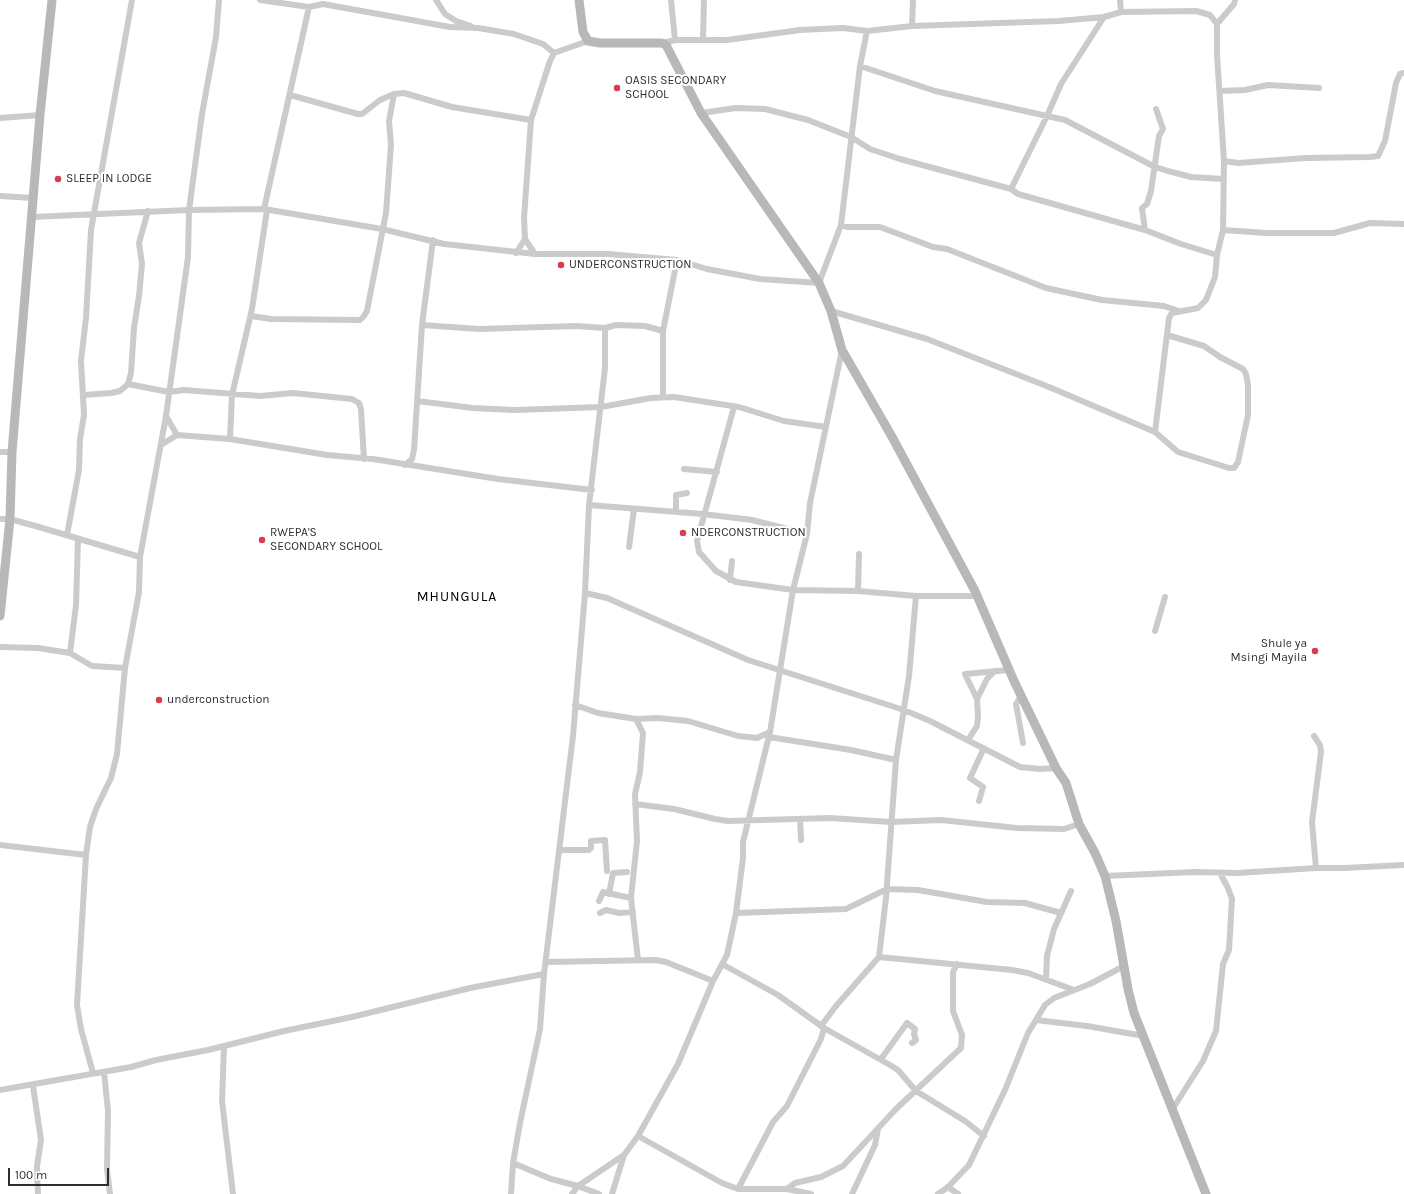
<!DOCTYPE html>
<html>
<head>
<meta charset="utf-8">
<style>
  body { margin:0 }
  #map { position:relative; width:1404px; height:1194px; overflow:hidden; background:#fff; font-family:Karla,sans-serif }
  canvas { display:block }
  .scale { position:absolute; left:8px; top:1168px; width:101px; height:18px; box-sizing:border-box; border:2px solid #2e2e2e; border-top:0; padding-left:5px; font-size:12px; line-height:14px; white-space:nowrap; color:#2e2e2e; -webkit-text-stroke:3px #fff; paint-order:stroke }
</style>
</head>
<body>
<div id="map">
<canvas width="1404" height="1194"></canvas>
<div class="scale">100 m</div>
</div>
<script>
const g = document.querySelector('canvas').getContext('2d');
g.lineJoin = 'round';
const poly = rows => new Path2D(rows.map(r => 'M' + r).join(''));
function stroke(path, color, width, dash) { g.strokeStyle = color; g.lineWidth = width; g.lineCap = dash ? 'butt' : 'round'; g.setLineDash(dash || []); g.stroke(path); }
function write(font, color, halo, rows, align = 'center') {
  g.font = font + ' Karla,sans-serif'; g.lineWidth = 4; g.setLineDash([]); g.textBaseline = 'middle'; g.strokeStyle = halo; g.fillStyle = color; for (const [text, x, y, turn = 0] of rows) {
    g.save(); g.translate(x, y); g.rotate((+turn || 0) * Math.PI / 180); g.textAlign = isNaN(turn) ? turn : align; if (halo) g.strokeText(text, 0, 0); g.fillText(text, 0, 0); g.restore();
  }
}
const street = poly([
  [260,0,309,7],
  [436,0,445,14,456,21,471,26],
  [671,0,675,40],
  [1120,0,1121,12],
  [912,26,913,0],
  [703,39,704,0],
  [663,43,675,40,727,40,800,30,843,28,867,31,912,26,1059,21,1104,17,1121,12,1196,11,1210,15,1217,24],
  [860,66,935,91,1065,120,1155,167,1168,171,1191,177,1223,179],
  [1220,91,1245,90,1268,85,1319,88],
  [290,95,358,114,362,114,380,100,394,94,404,93,452,107,531,120],
  [701,113,736,108,765,109,808,120,851,137,870,149,900,159,1011,189,1018,194,1145,230,1181,244,1217,255],
  [0,118,40,115],
  [1224,161,1238,163,1306,158,1370,157,1378,156,1385,141,1396,83,1400,74,1404,73],
  [1011,189,1047,116,1061,84,1104,17],
  [0,196,33,198],
  [264,209,309,7,323,4,450,27,478,28,514,34,543,44,554,53],
  [32,217,189,210,264,209,382,229,444,244,535,254,608,254,677,260,707,269,760,279,819,283,841,225,860,66,867,31],
  [841,225,847,227,880,227,933,247,947,249,1046,288,1102,300,1164,306,1179,311],
  [1145,230,1142,208,1147,204,1151,191,1159,136,1163,129,1156,109],
  [1223,230,1266,233,1334,233,1370,223,1404,224],
  [516,253,525,239],
  [535,254,525,239,524,218,531,120,550,61,554,53,588,41],
  [831,311,927,339,1049,387,1155,432,1178,452,1229,468,1234,468,1238,462,1248,415,1248,385,1246,374,1243,369,1220,357,1204,346,1167,335],
  [251,316,271,319,360,320,364,316,367,311,386,213,391,145,389,121,394,94],
  [422,325,479,329,576,326,605,328,616,325,645,326,663,331],
  [128,384,169,392,184,390,260,396,293,393,352,399,359,403,361,409,364,459],
  [84,395,111,393,120,391,128,384,131,373,134,328,139,296,142,264,139,243,148,211],
  [663,397,663,331,677,260],
  [417,401,473,408,515,410,601,407,651,398,674,397,739,407,784,421,826,427],
  [734,407,697,541,699,552,716,571,736,582,793,590,858,591,916,596,977,596],
  [166,416,177,435],
  [1155,432,1169,318,1172,313,1198,308,1206,300,1215,277,1217,255,1223,230,1224,161,1217,55,1217,24,1234,4,1235,0],
  [230,439,232,395,252,309,267,210],
  [161,445,177,435,230,439,327,455,373,459,498,479,592,490],
  [0,452,12,452],
  [405,465,412,459,414,450,422,325,433,240],
  [684,469,717,472],
  [589,505,703,514,752,520,807,534],
  [676,512,676,495,687,493],
  [0,519,10,519,39,527,140,557],
  [67,535,79,470,80,439,84,415,81,361,86,318,91,230,132,0],
  [629,547,634,509],
  [730,580,732,561],
  [858,591,859,554],
  [585,593,607,598,748,660,904,710,930,721,1020,767,1040,769,1056,768],
  [1155,631,1165,597],
  [0,647,38,648,70,653,92,666,125,668],
  [70,653,76,605,78,539],
  [1021,696,1016,704,1023,743],
  [977,699,987,679,995,671],
  [575,705,598,713,636,719,658,718,688,721,738,736,757,738,770,732],
  [636,719,643,733,640,772,635,794,637,841,631,898,638,960],
  [1314,736,1320,745,1321,752,1312,822,1316,868],
  [769,737,851,750,896,760],
  [968,740,977,726,978,717,977,699,965,674,1009,670],
  [979,801,983,787,970,778,984,748],
  [635,804,674,809,715,819,728,821,830,818,891,822,941,820,1017,828,1064,829,1079,824],
  [800,819,801,840],
  [0,845,86,855],
  [559,850,589,850,591,848,591,841,605,840,607,871],
  [1105,876,1195,872,1237,873,1316,868,1344,868,1404,865],
  [609,894,613,873,627,872],
  [599,901,603,892,631,898],
  [600,913,606,910,619,913,633,912],
  [736,913,846,909,887,889,918,890,987,902,1025,903,1061,913],
  [879,957,1012,970,1028,973,1074,990],
  [546,962,656,960,666,962,713,981],
  [722,964,778,995,824,1028,890,1065,898,1070,916,1091,965,1121,984,1136],
  [1046,979,1047,956,1054,929,1071,891],
  [1036,1020,1087,1026,1144,1036],
  [821,1026,836,1006,879,957,886,898,896,760,909,676,916,596],
  [224,1046,222,1101,233,1194],
  [881,1059,907,1023,915,1029,914,1034,916,1040,912,1043],
  [104,1072,108,1111,107,1169,110,1194],
  [93,1073,81,1029,77,1005,86,855,90,827,96,809,111,778,117,754,125,668,139,592,140,557,166,416,188,257,189,210,202,114,216,37,219,0],
  [33,1086,41,1140,37,1166,38,1194],
  [0,1090,131,1067,156,1060,208,1050,284,1031,352,1017,470,988,544,974],
  [1172,1110,1203,1061,1216,1031,1223,964,1229,950,1232,899,1228,888,1220,873],
  [638,1136,722,1183,738,1189,787,1189,811,1194],
  [513,1163,551,1179,578,1186,599,1194],
  [948,1187,958,1194],
  [738,1189,773,1122,787,1106,821,1039,824,1028],
  [787,1189,795,1183,821,1177,843,1166,896,1109,961,1048,962,1035,953,1011,953,972,957,964],
  [511,1194,513,1163,520,1123,540,1029,544,974,573,736,585,593,589,505,605,368,605,328],
  [572,1194,578,1186,624,1155],
  [612,1194,624,1155,638,1136,678,1064,713,981,727,955,736,913,743,858,743,842,770,732,793,590,807,534,810,503,842,350],
  [852,1194,875,1145,878,1129],
  [938,1194,948,1187,969,1165,1005,1090,1028,1033,1045,1005,1054,998,1090,984,1124,966]
]);
const secondary = poly([
  [579,0,583,32,588,41,600,43,662,43,666,45,701,113,819,283,831,311,842,350,891,435,975,591,1014,681,1056,768,1066,783,1079,824,1095,853,1105,876,1116,921,1128,989,1134,1013,1206,1194],
  [0,616,10,519,12,452,40,115,52,0]
]);
const markers = [
  [617,88,4,"#da3b4f"],
  [58,179,4,"#da3b4f"],
  [561,265,4,"#da3b4f"],
  [683,533,4,"#da3b4f"],
  [262,540,4,"#da3b4f"],
  [1315,651,4,"#da3b4f"],
  [159,700,4,"#da3b4f"]
];
const poiNames = [
  ["OASIS SECONDARY",625,81],
  ["SCHOOL",625,95],
  ["SLEEP IN LODGE",66,179],
  ["UNDERCONSTRUCTION",569,265],
  ["RWEPA'S",270,533],
  ["SECONDARY SCHOOL",270,547],
  ["NDERCONSTRUCTION",691,533],
  ["Shule ya",1307,644,"right"],
  ["Msingi Mayila",1307,658,"right"],
  ["underconstruction",167,700]
];
const quarterNames = [
  ["MHUNGULA",457,597]
];
stroke(street, '#cbcbcb', 6);
stroke(secondary, '#b8b8b8', 9);
for (const [x, y, r, color] of markers) { const dot = new Path2D(); dot.arc(x, y, r, 0, 2 * Math.PI); g.fillStyle = color; g.fill(dot); stroke(dot, '#fff', 1.5); }
write('12px', '#2e2e2e', '#fff', poiNames, 'left');
g.letterSpacing = '1px';
write('14px', '#000', '#fff', quarterNames);
g.letterSpacing = '0px';
</script>
</body>
</html>
